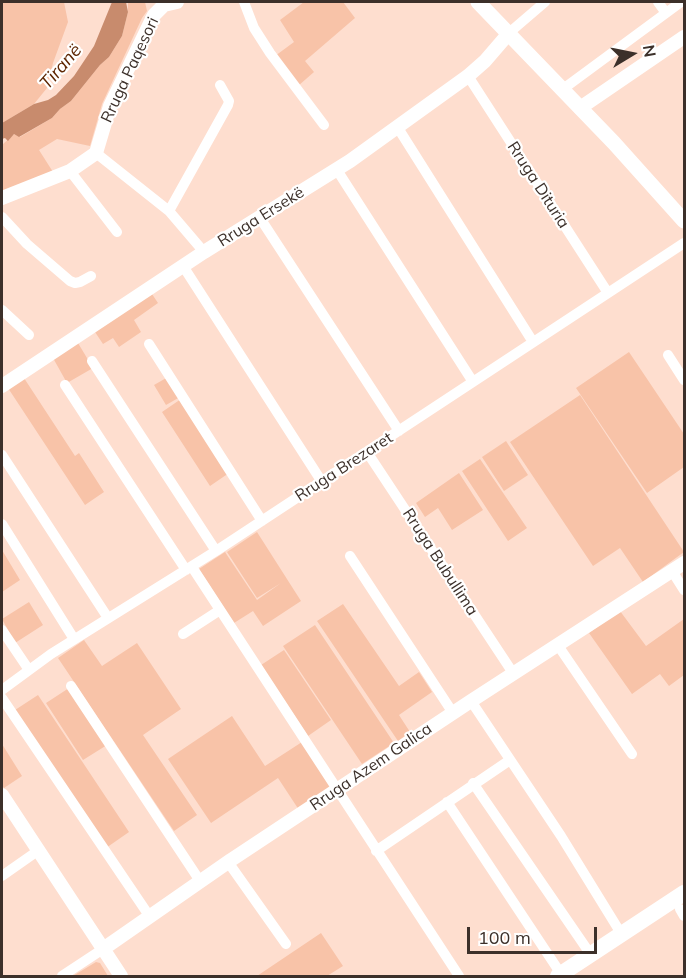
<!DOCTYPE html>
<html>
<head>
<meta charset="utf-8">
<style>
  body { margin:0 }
  #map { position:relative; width:686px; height:978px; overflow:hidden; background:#fedecf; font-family:Mulish,sans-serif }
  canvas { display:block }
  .frame { position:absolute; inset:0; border:3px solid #3c302a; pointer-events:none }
  .north { position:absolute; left:602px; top:24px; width:60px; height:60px; -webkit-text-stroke:4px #fff; paint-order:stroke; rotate:80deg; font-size:16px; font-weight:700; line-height:24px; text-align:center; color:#3c302a }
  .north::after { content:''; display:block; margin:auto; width:21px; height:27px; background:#3c302a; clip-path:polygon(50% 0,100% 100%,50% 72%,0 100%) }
  .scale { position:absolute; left:467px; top:927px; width:130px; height:27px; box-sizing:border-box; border:3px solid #3c302a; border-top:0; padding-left:8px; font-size:18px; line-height:21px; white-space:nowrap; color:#3c302a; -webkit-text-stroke:4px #fff; paint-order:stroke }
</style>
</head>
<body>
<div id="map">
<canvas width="686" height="978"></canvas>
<div class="frame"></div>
<div class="north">N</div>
<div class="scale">100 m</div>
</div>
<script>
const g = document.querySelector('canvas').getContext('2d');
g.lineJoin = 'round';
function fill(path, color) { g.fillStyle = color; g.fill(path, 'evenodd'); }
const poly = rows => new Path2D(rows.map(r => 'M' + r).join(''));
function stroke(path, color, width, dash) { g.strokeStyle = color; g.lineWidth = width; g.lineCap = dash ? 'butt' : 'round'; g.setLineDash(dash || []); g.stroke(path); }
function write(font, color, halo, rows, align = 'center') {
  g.font = font + ' Mulish,sans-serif'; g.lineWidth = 4.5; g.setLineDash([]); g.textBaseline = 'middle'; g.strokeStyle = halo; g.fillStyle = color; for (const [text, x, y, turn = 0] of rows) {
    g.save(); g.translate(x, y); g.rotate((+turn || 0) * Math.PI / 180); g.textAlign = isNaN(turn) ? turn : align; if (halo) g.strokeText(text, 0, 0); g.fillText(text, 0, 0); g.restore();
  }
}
const green = poly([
  [2,2,64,2,68,22,53,63,47,88,34,104,2,123],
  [128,2,145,2,147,11,142,18,102,104,90,146,57,139,39,150,53,172,2,191,2,145,14,134,20,137,52,118,60,109,71,101,100,65,109,57,122,36,128,12],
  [304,2,343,2,355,18,305,61,314,72,298,86,275,56,294,42,280,20],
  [152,294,158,303,134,320,141,332,119,347,113,338,103,344,95,332],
  [78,343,93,368,67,383,53,358],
  [629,352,684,434,684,467,647,493,576,388],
  [168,377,180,397,166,405,154,385],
  [24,378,75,456,79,453,104,492,85,505,8,388],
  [580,395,684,552,643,582,620,548,593,566,510,442],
  [181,399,229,473,210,486,162,412],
  [506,441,528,475,504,491,482,457],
  [480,459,527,528,508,541,462,471],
  [459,473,483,510,452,530,438,508,425,517,416,503],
  [257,532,301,601,263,626,253,611,234,623,199,569,225,552,257,600,281,583,257,598,227,552],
  [2,550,20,580,2,592],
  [29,602,43,625,15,643,2,619],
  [343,604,399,686,419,672,432,692,399,715,410,732,398,741,317,621],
  [620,611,646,646,684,619,684,675,669,686,660,674,632,694,589,633],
  [315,625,394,743,362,764,283,646],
  [84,640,102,666,137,643,181,709,143,735,197,815,174,831,58,658],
  [284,650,331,720,308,736,261,665],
  [69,688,107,745,83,760,46,703],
  [38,695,129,832,106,848,15,710],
  [232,716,265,766,302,742,332,788,299,810,278,778,211,823,168,759],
  [2,744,22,776,4,788,2,785],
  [321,933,343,966,327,976,257,976],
  [96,962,100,963,108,976,73,976]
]);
const water = poly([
  [112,2,126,2,128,12,122,36,109,57,100,65,71,101,60,109,52,118,19,137,14,134,8,141,5,138,2,139,2,123,34,104,48,100,56,95,74,76,94,46]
]);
const minor = poly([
  [244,2,254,28,270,53,324,125],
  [658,2,666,13],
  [510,32,545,2],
  [468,76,608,293],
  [563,89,681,2],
  [398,128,533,342],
  [96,153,169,211,204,252],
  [337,170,473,382],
  [70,171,117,232],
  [169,211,228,105,229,101,220,85],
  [2,217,27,244,70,281,75,283,80,282,91,276],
  [260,218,399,431],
  [183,266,322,482],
  [2,310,29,335],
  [149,344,262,521],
  [668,355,684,380],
  [92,361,216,551],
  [65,385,186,570],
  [367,452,513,673],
  [2,455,108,618],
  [2,524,74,639],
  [350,556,453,713],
  [192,567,459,976],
  [672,571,684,590],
  [2,630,29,670],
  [183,634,220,610],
  [557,644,632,754],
  [71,686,200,881],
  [2,690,51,654,216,551,684,243],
  [2,698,150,917],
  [471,701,561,836,622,935],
  [473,783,591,955],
  [447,802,561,974],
  [376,851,510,760],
  [228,862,286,944],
  [2,876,39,850],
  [680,909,684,916],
  [62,976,103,949]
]);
const tertiary = poly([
  [580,108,684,37],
  [2,198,70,171,96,153,110,106,154,15,164,5,177,2],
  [2,386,204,252,350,161,468,76,485,61,510,32],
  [2,795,121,976],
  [103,949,231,860,471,701,684,563]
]);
const secondary = poly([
  [478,2,614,143,684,221]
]);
const primary = poly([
  [558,976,684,893]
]);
const streetNames = [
  ["Rruga Paqesori",130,70,-65],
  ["Rruga Dituria",538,185,57],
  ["Rruga Ersekë",261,217,-32],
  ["Rruga Brezaret",344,467,-33],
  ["Rruga Bubullima",440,562,57],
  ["Rruga Azem Galica",371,767,-34]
];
const waterNames = [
  ["Tiranë",61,67,-49]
];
fill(green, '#f8c3a8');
fill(water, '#c88b6d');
stroke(minor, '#fff', 10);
stroke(tertiary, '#fff', 14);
stroke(secondary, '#fff', 15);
stroke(primary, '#fff', 16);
write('16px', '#3c302a', '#fff', streetNames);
write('italic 18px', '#5e2602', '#fff', waterNames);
</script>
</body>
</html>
